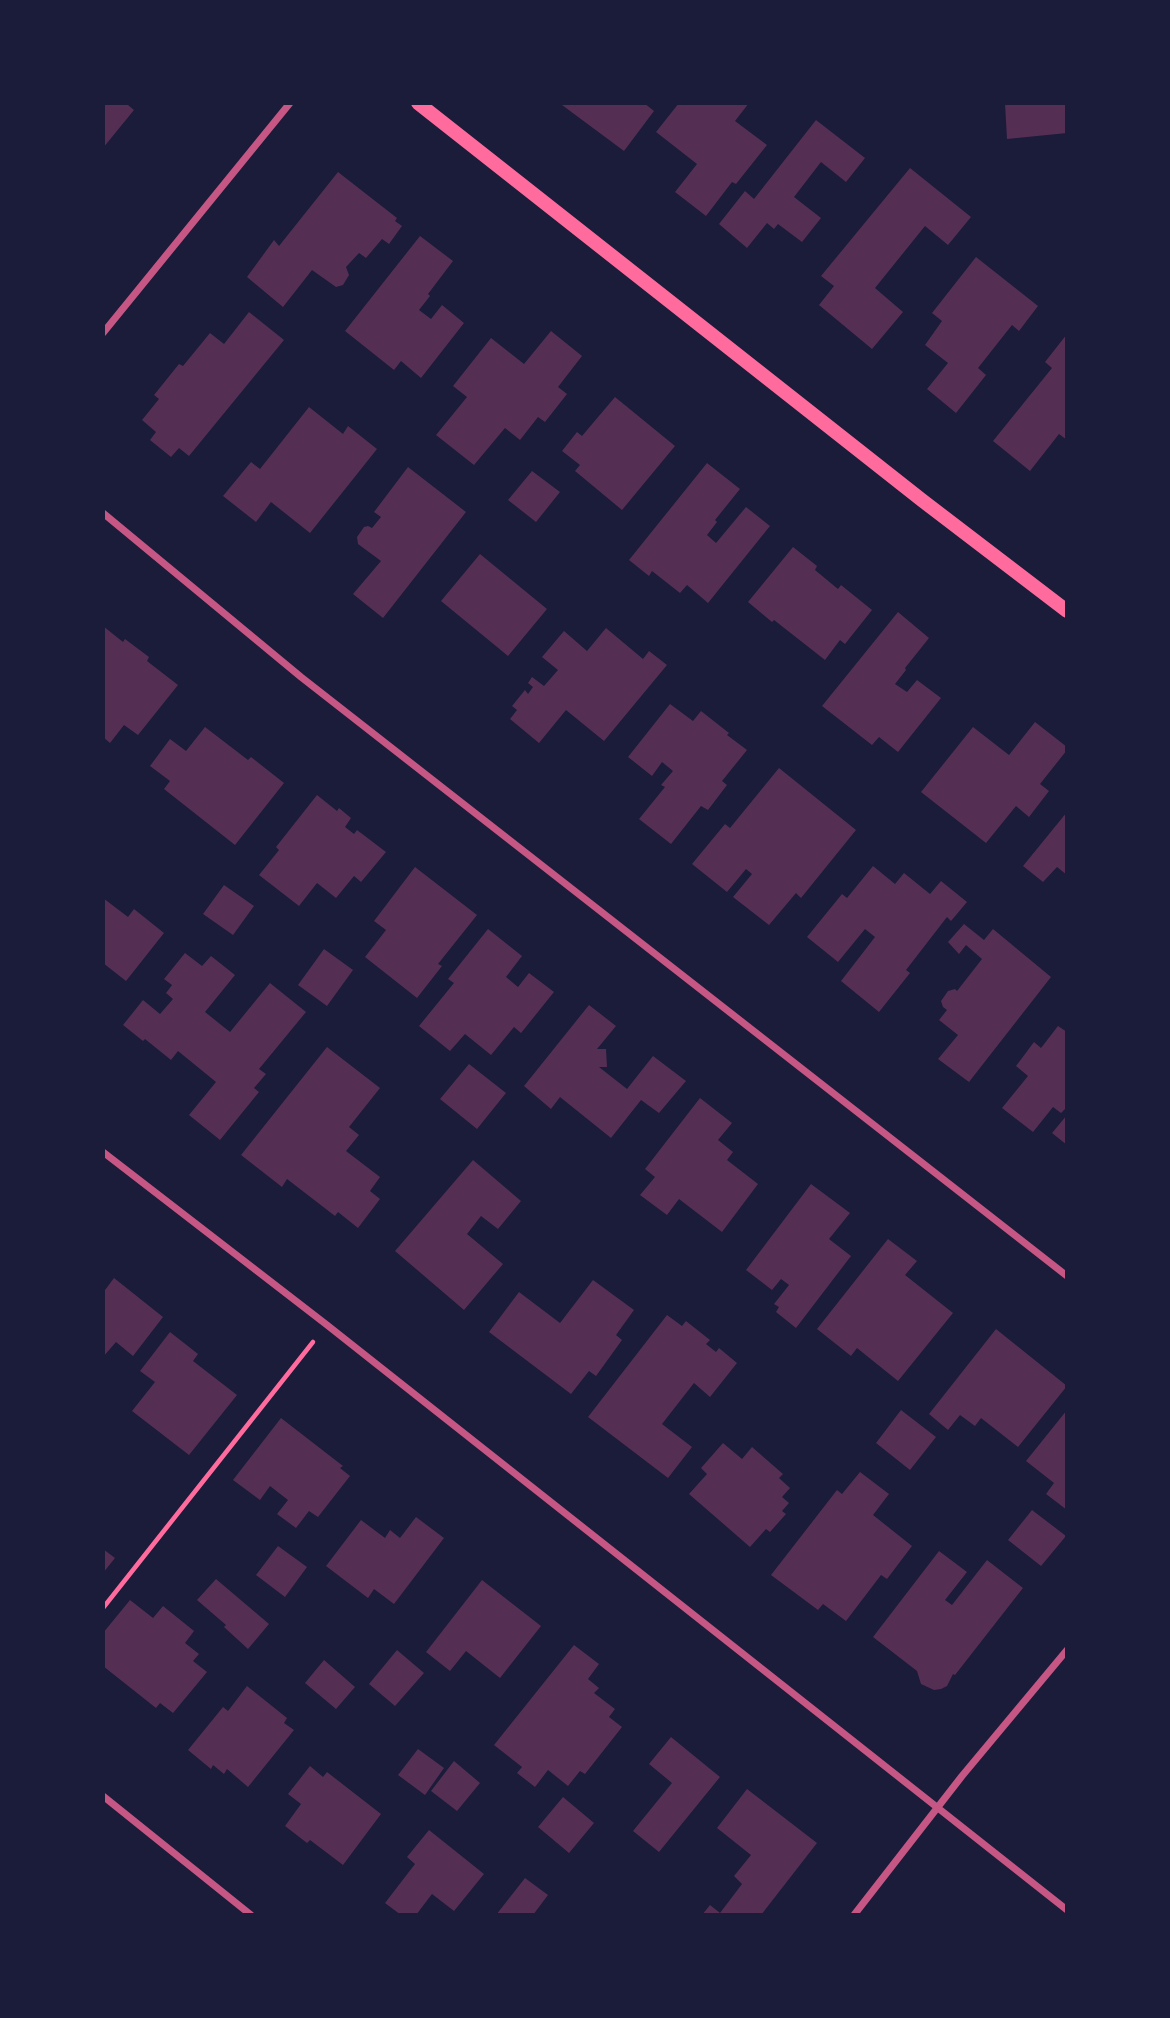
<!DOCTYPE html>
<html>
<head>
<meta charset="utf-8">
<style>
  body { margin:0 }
  #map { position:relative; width:1170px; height:2018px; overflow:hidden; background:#1b1b3a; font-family:Overpass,sans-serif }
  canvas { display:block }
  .frame { position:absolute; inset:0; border:105px solid #1b1b3a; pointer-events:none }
</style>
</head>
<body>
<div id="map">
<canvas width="1170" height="2018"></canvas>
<div class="frame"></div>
</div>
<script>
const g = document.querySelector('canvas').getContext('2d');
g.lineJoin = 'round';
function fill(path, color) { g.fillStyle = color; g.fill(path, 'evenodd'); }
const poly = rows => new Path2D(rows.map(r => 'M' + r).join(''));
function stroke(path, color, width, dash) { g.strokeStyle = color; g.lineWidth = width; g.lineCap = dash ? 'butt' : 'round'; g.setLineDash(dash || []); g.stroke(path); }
const building = poly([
  [103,103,129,103,128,105,134,110,103,148],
  [564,103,644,103,654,111,624,151,562,105],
  [679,103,749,103,735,121,767,145,736,184,732,182,706,216,675,192,697,164,656,132],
  [1005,103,1067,103,1067,133,1007,139],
  [816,120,865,158,846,182,821,162,794,197,821,218,802,242,778,224,774,229,767,223,747,248,719,224,745,191,754,199],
  [910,168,971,217,948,245,925,226,875,288,903,312,872,349,819,305,834,286,821,276],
  [338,172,397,218,395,221,402,226,389,244,382,239,366,258,359,253,346,267,349,275,343,285,336,287,312,270,283,307,247,277,274,240,279,246],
  [420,236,453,261,428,294,430,296,419,310,431,319,442,305,464,323,421,378,401,361,394,370,345,331],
  [976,257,1038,306,1019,331,1012,325,978,368,986,375,956,413,927,389,948,363,925,345,942,321,932,313],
  [249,312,284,340,189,456,179,448,171,457,150,440,156,432,142,420,159,399,154,395,179,364,183,366,210,333,224,344],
  [551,331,582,356,558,387,567,394,545,422,538,417,520,440,505,428,474,465,436,435,467,397,453,386,491,338,524,364],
  [1067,334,1067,440,1059,434,1030,471,993,441,1052,368,1045,362],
  [615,397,675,446,622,510,575,471,580,465,562,451,577,432,582,436],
  [309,407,343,434,348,426,377,449,310,533,271,502,256,522,223,496,251,462,260,469],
  [707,463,740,489,715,520,717,522,707,535,716,543,746,507,770,526,708,603,687,585,680,593,652,571,649,576,629,560],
  [408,467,466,512,383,618,353,594,381,561,358,544,357,537,364,527,368,526,372,528,381,517,374,512],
  [532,471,560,492,536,522,508,500],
  [793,547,817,566,815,570,838,589,841,585,872,610,845,644,840,640,825,660,774,620,772,622,748,602],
  [480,554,547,609,508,656,441,601],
  [898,612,929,638,905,668,906,670,895,684,907,692,917,680,941,698,898,752,879,737,872,745,822,706],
  [103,626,123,642,125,639,149,657,147,661,178,685,138,735,124,725,110,743,103,737],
  [606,628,643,659,649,651,667,665,604,741,566,710,539,743,510,719,517,710,512,706,525,690,528,694,533,687,528,683,532,677,544,686,558,670,542,657,564,631,587,651],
  [670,704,693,721,701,711,729,733,727,735,747,750,722,781,727,785,708,810,701,806,671,844,639,819,665,787,661,785,673,771,662,762,652,776,628,757],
  [1035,722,1067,747,1067,750,1040,784,1049,791,1029,817,1016,806,986,843,921,792,973,727,1009,755],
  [205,727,248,760,251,757,284,783,235,845,164,789,170,781,150,766,170,739,186,751],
  [779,768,856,830,801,898,796,893,769,925,733,897,752,874,746,869,727,892,692,864,725,824,730,828],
  [317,795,337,811,339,808,351,818,345,827,354,834,357,830,386,852,361,882,354,876,336,898,317,883,299,906,259,875,279,850,276,847],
  [1067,812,1067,875,1057,867,1043,882,1023,866],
  [873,866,895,884,904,873,930,894,941,881,967,902,951,921,947,917,906,970,910,973,879,1012,841,981,875,937,865,929,838,962,807,937,842,894,847,898],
  [415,867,477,915,438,964,442,966,417,998,365,957,386,930,374,921],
  [224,885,254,906,233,935,203,914],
  [103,898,128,917,134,909,164,933,126,981,103,963],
  [964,924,984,940,993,929,1051,977,969,1082,938,1059,958,1035,939,1020,947,1010,943,1007,941,1001,948,991,955,989,957,991,982,959,966,945,959,954,948,942],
  [488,929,522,956,506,977,518,987,529,973,554,992,521,1033,514,1027,491,1055,465,1034,450,1051,419,1026,454,983,448,979],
  [324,949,353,970,327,1006,298,985],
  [185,953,202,966,211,956,235,975,205,1012,230,1032,270,983,306,1012,259,1069,266,1074,254,1088,259,1092,220,1140,189,1115,216,1082,178,1051,171,1060,145,1039,143,1041,123,1025,143,1000,160,1014,173,999,166,993,172,985,164,979],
  [589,1005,616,1026,597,1049,606,1049,607,1067,599,1067,627,1089,653,1056,686,1081,659,1113,641,1100,611,1138,560,1097,551,1109,524,1086],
  [1058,1026,1067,1032,1067,1111,1065,1109,1061,1113,1053,1107,1033,1132,1002,1108,1028,1076,1016,1066,1034,1042,1041,1048],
  [327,1047,380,1088,349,1127,359,1135,346,1151,380,1177,370,1191,380,1199,358,1228,338,1212,335,1216,287,1179,282,1187,241,1155],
  [469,1064,506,1093,477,1129,440,1099],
  [700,1098,732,1123,718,1140,733,1152,727,1160,758,1184,722,1232,679,1199,667,1215,640,1195,655,1177,645,1169],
  [1067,1115,1067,1145,1052,1133],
  [473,1160,521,1201,498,1229,481,1216,467,1234,503,1264,464,1310,395,1251],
  [811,1184,850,1213,829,1239,851,1256,796,1328,776,1312,779,1307,774,1304,789,1285,781,1279,772,1290,746,1270],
  [888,1239,917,1261,905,1275,953,1313,898,1381,857,1348,851,1356,817,1329],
  [114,1278,163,1317,133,1356,116,1342,103,1357,103,1288,105,1290],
  [593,1280,634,1310,616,1335,622,1340,596,1376,589,1371,571,1394,489,1332,519,1292,560,1323],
  [667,1315,682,1326,686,1321,710,1340,706,1344,716,1352,719,1348,737,1363,710,1397,694,1383,662,1424,692,1447,668,1478,588,1417],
  [996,1329,1067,1386,1018,1447,981,1418,975,1426,960,1415,948,1430,929,1414],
  [170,1332,198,1354,193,1361,237,1395,189,1455,132,1411,155,1382,140,1371],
  [901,1410,936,1437,910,1470,876,1443],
  [1067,1410,1067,1510,1046,1494,1054,1483,1026,1461],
  [281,1418,343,1466,340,1468,350,1476,318,1517,309,1511,296,1528,277,1514,288,1500,270,1486,260,1500,233,1480],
  [723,1443,742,1459,752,1447,783,1474,779,1478,790,1488,782,1497,789,1503,782,1511,786,1514,770,1532,766,1529,750,1547,689,1494,707,1474,701,1468],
  [860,1472,889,1494,873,1515,912,1546,887,1579,881,1575,846,1621,823,1604,818,1610,771,1575,837,1490,842,1494],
  [1032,1510,1066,1536,1041,1566,1008,1540],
  [416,1517,444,1538,394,1604,374,1589,368,1598,326,1566,361,1520,385,1538,390,1530,400,1538],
  [278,1546,307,1567,285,1597,256,1575],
  [103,1549,115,1558,103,1573],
  [939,1551,967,1572,945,1600,952,1605,987,1560,1023,1588,955,1675,953,1674,947,1686,941,1689,934,1690,921,1684,917,1671,873,1637],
  [216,1579,269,1624,248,1649,224,1627,226,1625,197,1600],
  [482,1580,541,1626,500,1678,466,1651,450,1671,426,1652],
  [130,1600,153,1618,163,1606,194,1631,185,1643,199,1654,193,1661,207,1672,173,1713,160,1703,156,1708,103,1666,103,1633],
  [574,1645,599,1664,588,1679,599,1688,594,1693,615,1709,609,1717,622,1727,585,1774,580,1771,568,1786,548,1770,535,1787,517,1773,522,1767,494,1745],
  [397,1650,424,1673,395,1706,369,1684],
  [324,1660,355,1687,336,1709,305,1683],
  [247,1686,287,1718,284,1723,294,1730,248,1787,227,1769,224,1774,213,1765,211,1769,188,1750,223,1707,228,1711],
  [671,1737,720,1777,659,1852,633,1831,672,1783,649,1764],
  [418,1749,444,1768,425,1795,398,1775],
  [454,1761,480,1783,457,1811,431,1791],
  [310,1766,323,1777,327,1772,381,1814,343,1865,310,1840,307,1843,285,1826,301,1804,288,1794],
  [747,1789,817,1843,761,1915,702,1915,710,1905,720,1913,742,1884,734,1876,751,1855,717,1828],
  [563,1797,594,1823,569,1853,538,1827],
  [429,1830,484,1874,454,1911,432,1894,416,1915,401,1915,385,1903,415,1864,407,1857],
  [525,1878,548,1895,533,1915,496,1915]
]);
const path = poly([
  [103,1608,313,1342]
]);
const minor = poly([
  [103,333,290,103],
  [103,513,301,677,1067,1276],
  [103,1152,327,1325,1067,1910],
  [103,1796,251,1915],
  [854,1915,962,1776,1067,1650]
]);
const secondary = poly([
  [418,103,923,501,1067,611]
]);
fill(building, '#542f53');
stroke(path, '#ff6b9d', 4.5);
stroke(minor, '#c65784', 7);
stroke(secondary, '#ff6b9d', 14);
</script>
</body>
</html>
